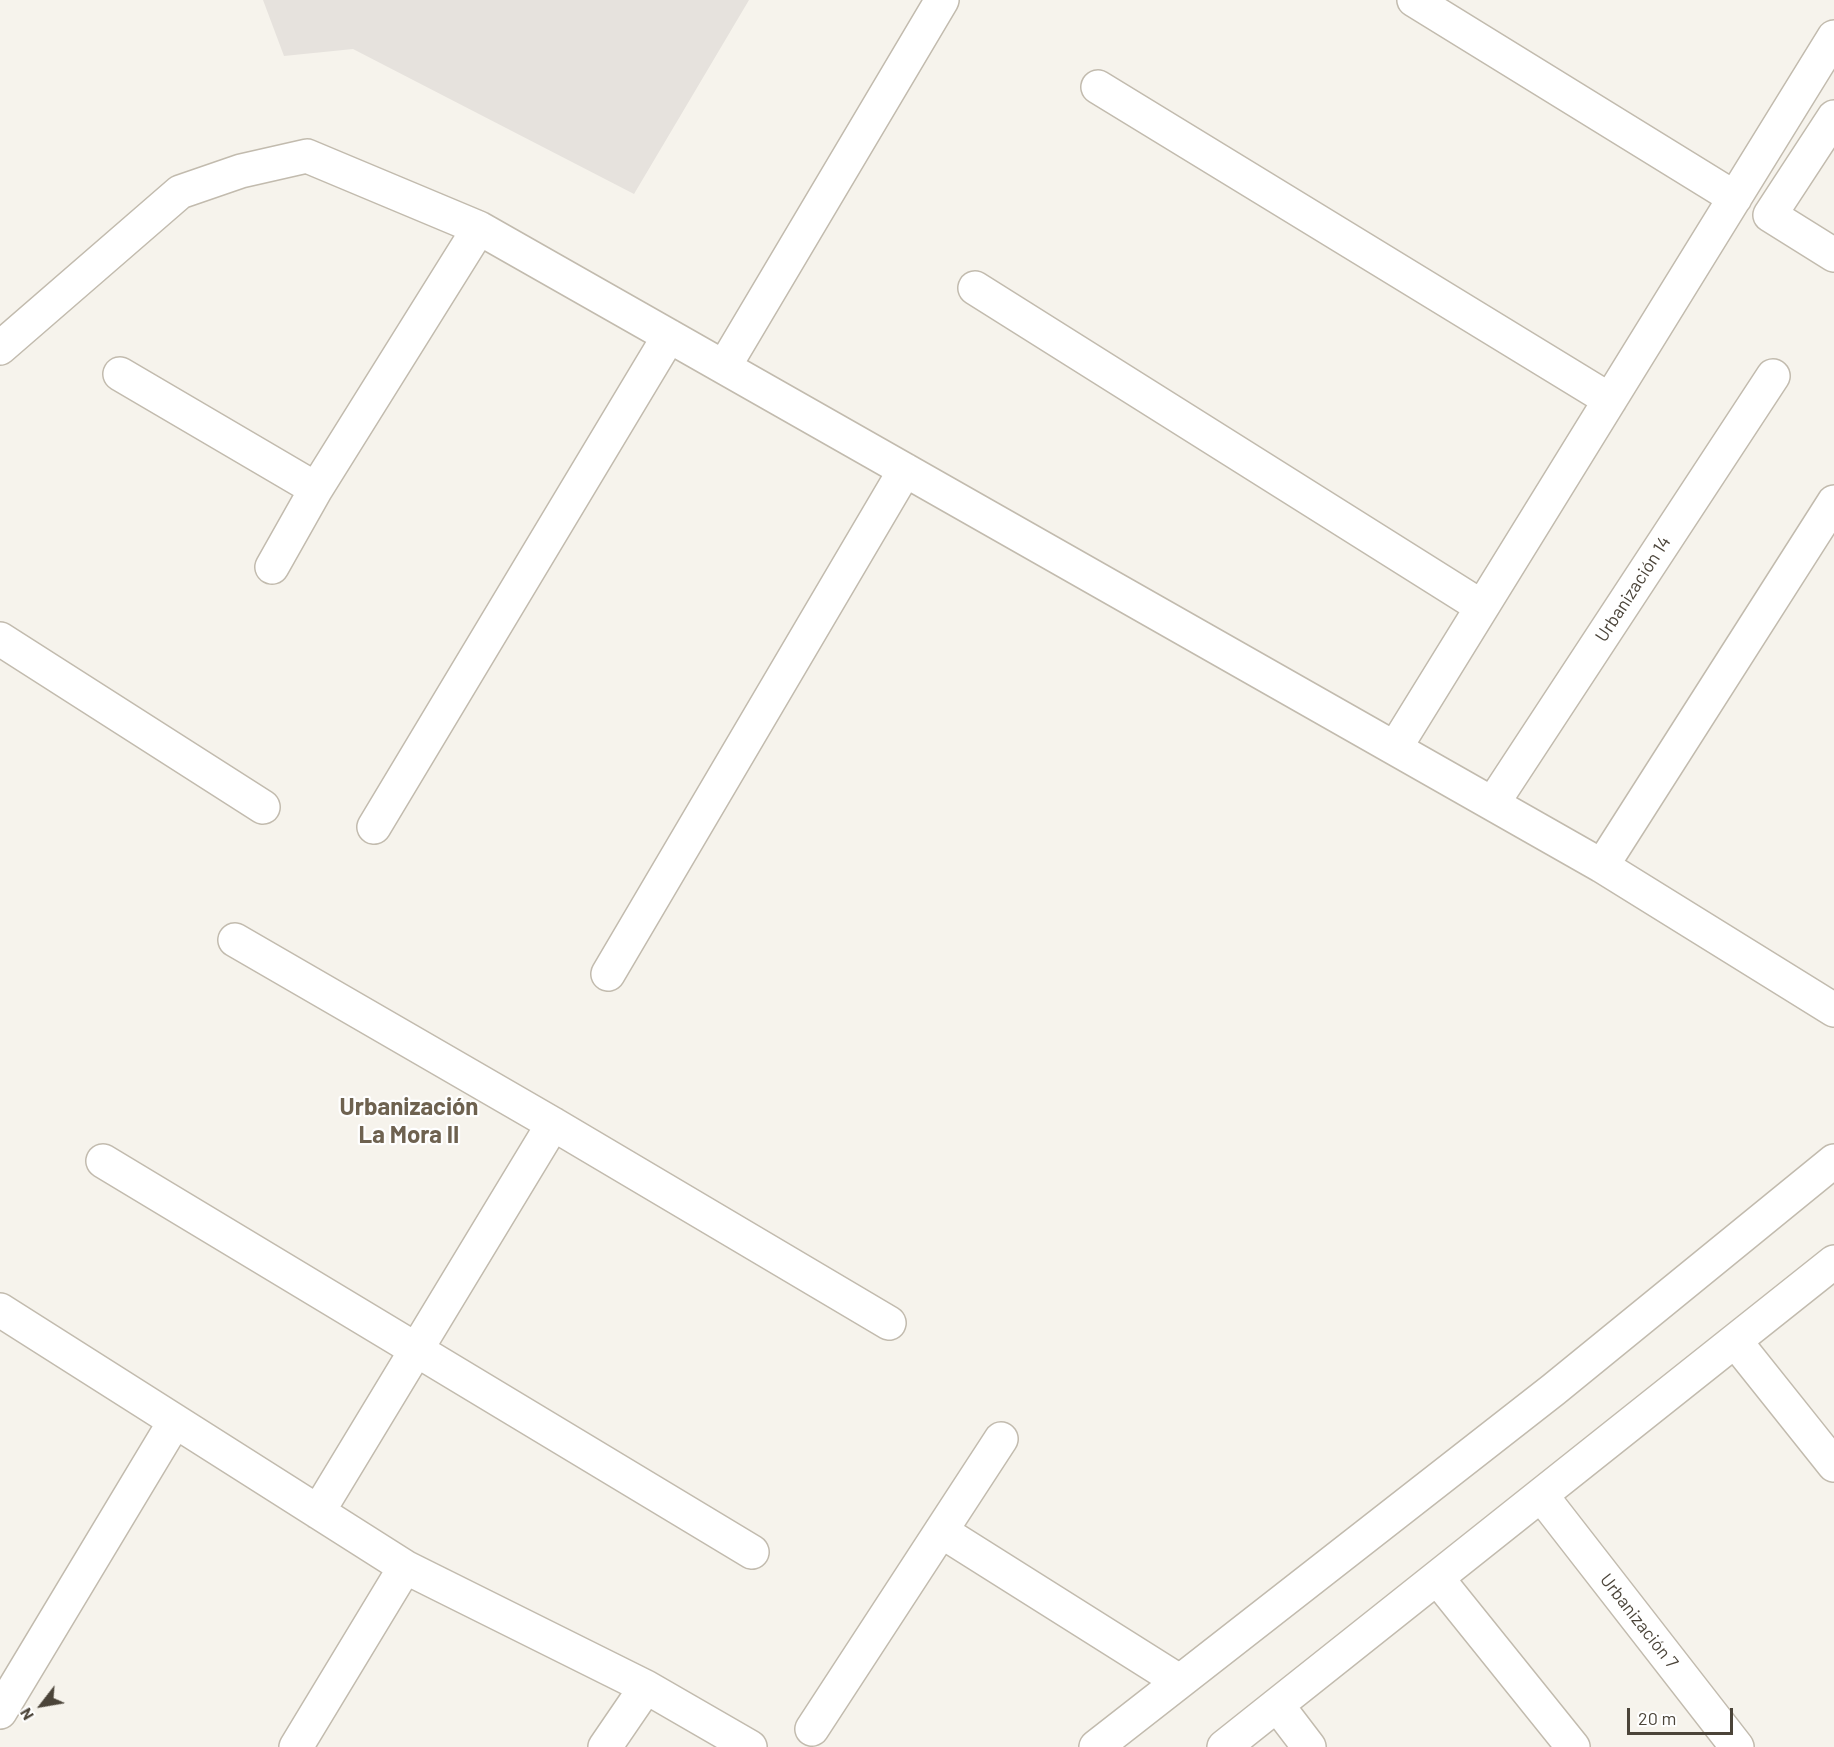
<!DOCTYPE html>
<html>
<head>
<meta charset="utf-8">
<style>
  body { margin:0 }
  #map { position:relative; width:1834px; height:1747px; overflow:hidden; background:#f6f3ec; font-family:Barlow,sans-serif }
  canvas { display:block }
  .north { position:absolute; left:12px; top:1675px; width:60px; height:60px; -webkit-text-stroke:4px #fff; paint-order:stroke; rotate:239deg; font-size:16px; font-weight:700; line-height:24px; text-align:center; color:#4b4439 }
  .north::after { content:''; display:block; margin:auto; width:21px; height:27px; background:#4b4439; clip-path:polygon(50% 0,100% 100%,50% 72%,0 100%) }
  .scale { position:absolute; left:1627px; top:1708px; width:106px; height:27px; box-sizing:border-box; border:3px solid #4b4439; border-top:0; padding-left:8px; font-size:18px; line-height:21px; white-space:nowrap; color:#4b4439; -webkit-text-stroke:4px #fff; paint-order:stroke }
</style>
</head>
<body>
<div id="map">
<canvas width="1834" height="1747"></canvas>
<div class="north">N</div>
<div class="scale">20 m</div>
</div>
<script>
const g = document.querySelector('canvas').getContext('2d');
g.lineJoin = 'round';
function fill(path, color) { g.fillStyle = color; g.fill(path, 'evenodd'); }
const poly = rows => new Path2D(rows.map(r => 'M' + r).join(''));
function stroke(path, color, width, dash) { g.strokeStyle = color; g.lineWidth = width; g.lineCap = dash ? 'butt' : 'round'; g.setLineDash(dash || []); g.stroke(path); }
function write(font, color, halo, rows, align = 'center') {
  g.font = font + ' Barlow,sans-serif'; g.lineWidth = 4.5; g.setLineDash([]); g.textBaseline = 'middle'; g.strokeStyle = halo; g.fillStyle = color; for (const [text, x, y, turn = 0] of rows) {
    g.save(); g.translate(x, y); g.rotate((+turn || 0) * Math.PI / 180); g.textAlign = isNaN(turn) ? turn : align; if (halo) g.strokeText(text, 0, 0); g.fillText(text, 0, 0); g.restore();
  }
}
const industrial = poly([
  [263,0,749,0,634,194,353,49,284,56]
]);
const minor = poly([
  [1414,0,1735,198],
  [1098,87,1610,400],
  [1834,117,1770,215,1834,255],
  [975,288,1482,607],
  [0,348,180,192,241,171,307,156,479,228,1602,866,1834,1010],
  [724,367,942,0],
  [120,374,316,489],
  [272,567,316,489,479,228],
  [0,639,263,807],
  [1395,748,1834,37],
  [1493,803,1773,376],
  [374,827,669,336],
  [1602,866,1834,502],
  [235,940,553,1124,889,1323],
  [608,974,905,470],
  [103,1161,752,1552],
  [0,1310,405,1567,646,1687,750,1747],
  [1735,1341,1834,1465],
  [1541,1495,1737,1747],
  [318,1512,553,1124],
  [941,1531,1179,1681],
  [1437,1578,1573,1747],
  [1277,1705,1309,1747],
  [0,1712,175,1421],
  [812,1729,1001,1439],
  [296,1747,405,1567],
  [605,1747,646,1687],
  [1096,1747,1553,1390,1834,1161],
  [1224,1747,1834,1262]
]);
const streetNames = [
  ["Urbanización 14",1633,589,-57],
  ["Urbanización 7",1639,1621,52]
];
const districtNames = [
  ["Urbanización",409,1107],
  ["La Mora II",409,1135]
];
fill(industrial, '#e6e2dd');
stroke(minor, '#c2bbae', 36);
stroke(minor, '#fff', 33);
write('18px', '#4b4439', '#fff', streetNames);
write('bold 24px', '#6e6250', '#fff', districtNames);
</script>
</body>
</html>
